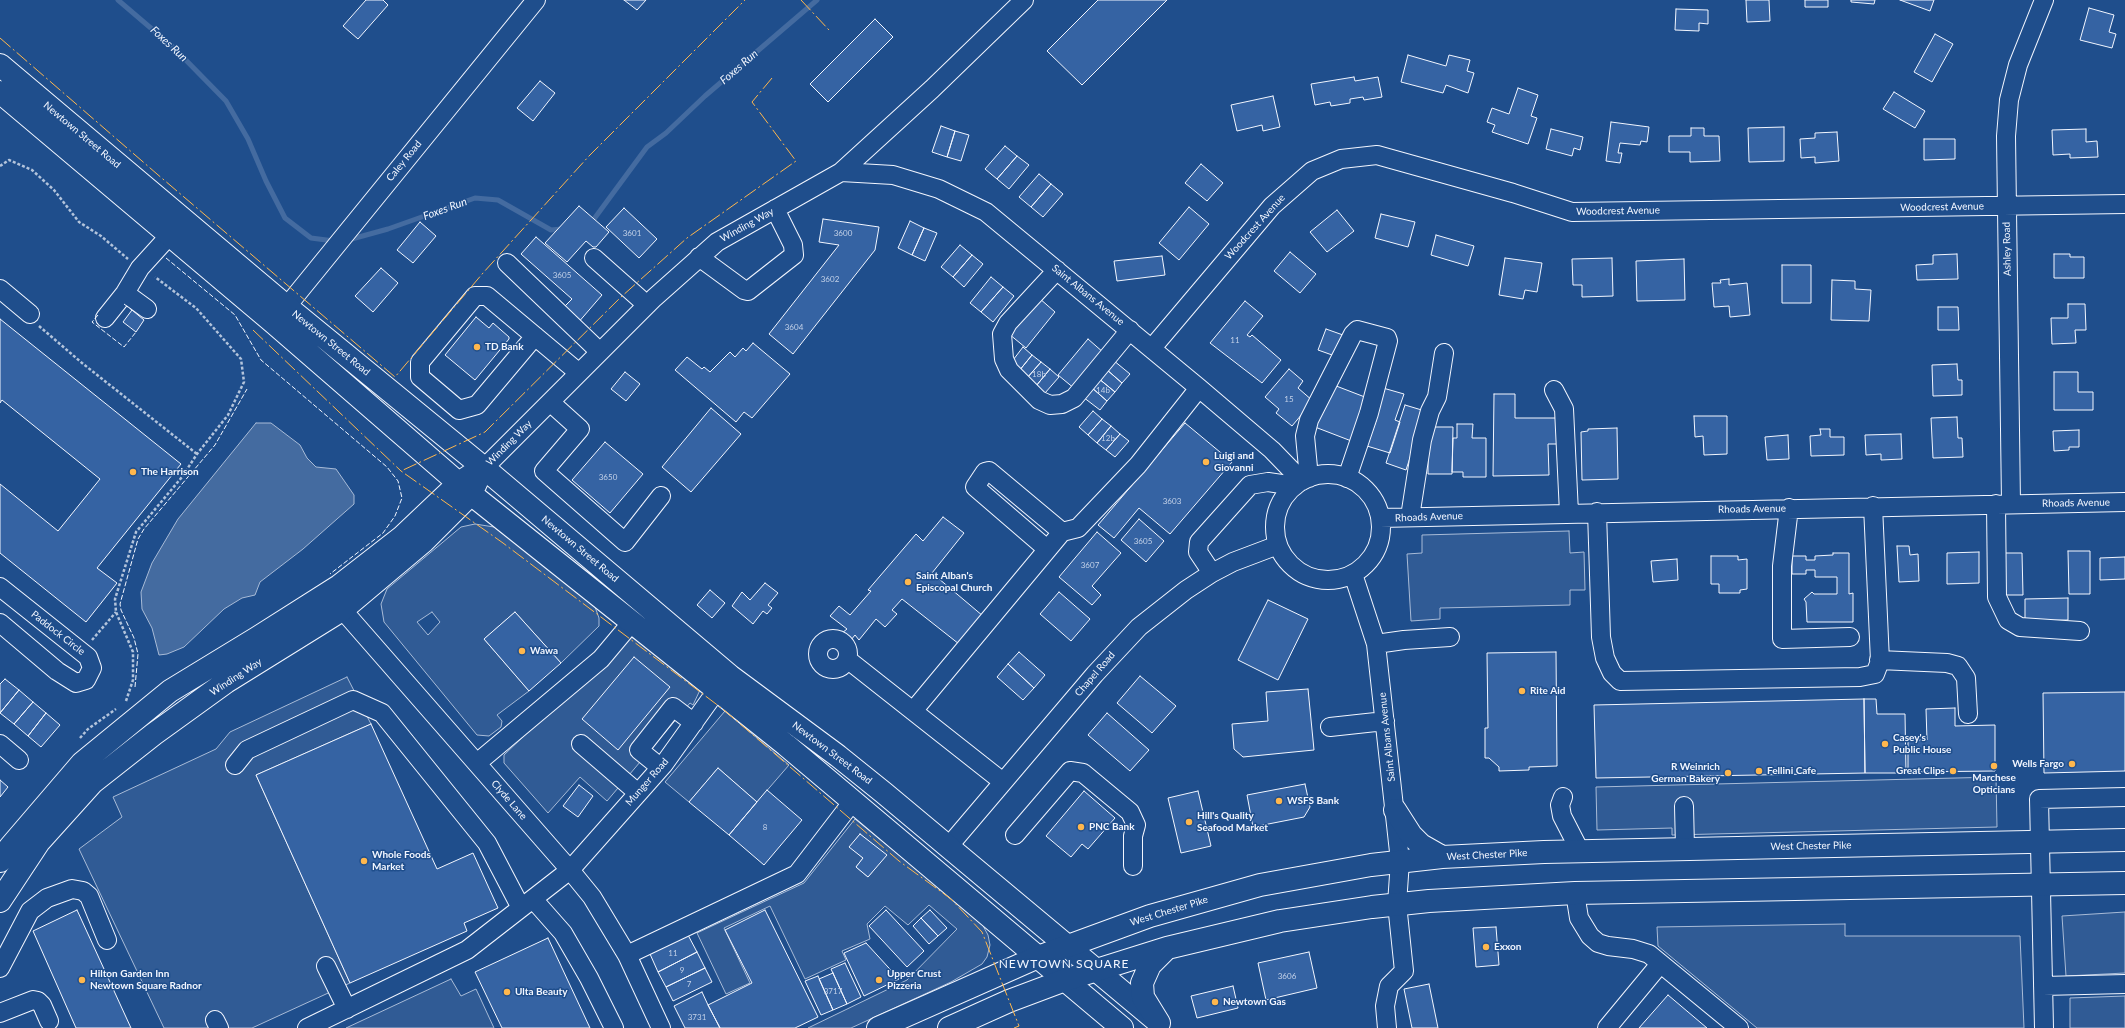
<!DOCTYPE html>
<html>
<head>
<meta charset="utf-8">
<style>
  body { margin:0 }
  canvas { display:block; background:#1f4e8c }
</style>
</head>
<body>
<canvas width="2125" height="1028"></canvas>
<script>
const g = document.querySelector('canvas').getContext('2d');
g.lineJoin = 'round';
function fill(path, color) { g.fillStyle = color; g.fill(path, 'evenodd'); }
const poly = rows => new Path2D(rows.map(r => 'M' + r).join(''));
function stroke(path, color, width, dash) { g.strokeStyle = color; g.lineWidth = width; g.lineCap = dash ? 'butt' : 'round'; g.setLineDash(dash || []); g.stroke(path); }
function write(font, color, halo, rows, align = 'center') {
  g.font = font + ' Lato,sans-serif'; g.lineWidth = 3; g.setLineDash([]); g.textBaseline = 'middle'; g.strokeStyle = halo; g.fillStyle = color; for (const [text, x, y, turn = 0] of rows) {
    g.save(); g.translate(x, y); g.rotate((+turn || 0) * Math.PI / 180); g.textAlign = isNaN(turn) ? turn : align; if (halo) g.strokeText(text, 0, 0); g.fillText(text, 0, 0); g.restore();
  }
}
const built = poly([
  [475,524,494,527,594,604,599,618,599,626,561,663,515,612,484,639,529,691,497,715,502,721,501,727,489,736,477,735,384,622,381,604,387,589,461,527,475,524],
  [432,612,440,622,428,635,417,622,432,612],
  [1569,531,1570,553,1584,552,1585,590,1570,590,1570,605,1440,608,1440,619,1411,621,1407,554,1422,553,1422,535,1569,531],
  [628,636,638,640,700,690,693,705,690,703,607,801,580,777,548,813,504,763,504,755,628,636],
  [347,677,371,724,256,775,350,983,252,1028,164,1028,79,849,122,817,113,797,216,749,230,732,347,677],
  [725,711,789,765,757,802,718,768,689,802,665,782,725,711],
  [1996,777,1997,827,1672,835,1672,828,1597,830,1596,787,1996,777],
  [855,819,981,922,988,935,990,945,987,957,982,964,951,982,851,1028,808,1028,907,980,957,929,929,905,908,925,885,906,867,924,870,939,842,951,846,960,805,979,770,906,724,928,750,983,726,994,697,933,804,883,855,819],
  [860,834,886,855,868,877,856,867,863,858,850,847,860,834],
  [2125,912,2125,973,2066,976,2062,916,2125,912],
  [1845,924,1845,936,2020,936,2024,1028,1757,1028,1658,946,1657,927,1845,924],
  [451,979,461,996,476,989,494,1028,346,1028,451,979],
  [2125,996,2125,1028,2070,1028,2070,998,2125,996]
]);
const water = poly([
  [256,423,271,423,300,445,307,458,316,467,336,469,354,495,354,504,303,549,260,582,255,595,242,598,224,609,184,647,167,654,159,655,152,628,142,609,141,592,152,563,178,519,256,423]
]);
const stream = poly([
  [118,0,173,47,226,101,248,139,266,181,285,218,311,238,334,241],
  [589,221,594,219,647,147,666,133,705,96,817,0],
  [348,240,388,229,475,198,498,200,551,230,562,229]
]);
const building = poly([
  [366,0,383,0,388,5,358,39,343,26,366,0],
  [624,0,646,0,637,10,624,0],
  [1098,0,1167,0,1082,85,1047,51,1098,0],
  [1746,0,1769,0,1770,21,1747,22,1746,0],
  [1805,0,1828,0,1828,7,1805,7,1805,0],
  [1851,0,1875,0,1874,4,1851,2,1851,0],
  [1900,0,1934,0,1930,11,1900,0],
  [2089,8,2114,15,2109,32,2116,34,2112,48,2080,40,2089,8],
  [1676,9,1708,10,1708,24,1699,23,1699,31,1675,30,1676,9],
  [875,19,893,37,828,102,810,84,875,19],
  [1935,34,1953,44,1932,82,1914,72,1935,34],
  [1408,55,1446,66,1449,55,1470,60,1467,71,1474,73,1468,93,1446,85,1443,93,1401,82,1408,55],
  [1354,77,1355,81,1378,77,1382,97,1364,100,1363,97,1350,99,1350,103,1331,106,1330,102,1315,105,1311,84,1354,77],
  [540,81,555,93,533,121,517,108,540,81],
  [1518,88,1538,95,1531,116,1537,118,1528,144,1492,132,1495,125,1487,122,1492,108,1509,114,1518,88],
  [1894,92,1925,111,1915,128,1883,109,1894,92],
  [1273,96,1280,127,1263,131,1262,125,1237,131,1231,105,1273,96],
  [1611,122,1649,127,1647,142,1641,141,1640,145,1620,143,1618,153,1622,153,1620,163,1606,161,1611,122],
  [941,126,955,131,947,157,932,152,941,126],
  [1784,127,1784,161,1749,162,1748,128,1784,127],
  [1691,128,1704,128,1704,136,1719,136,1720,161,1690,162,1690,152,1669,152,1669,136,1691,136,1691,128],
  [1551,129,1583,137,1580,150,1574,148,1572,156,1546,149,1551,129],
  [2086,129,2086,142,2097,141,2098,157,2070,158,2070,154,2053,155,2052,130,2086,129],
  [955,131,969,135,961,161,947,157,955,131],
  [1837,132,1839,161,1815,163,1815,157,1801,158,1800,139,1815,138,1815,133,1837,132],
  [1924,139,1955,139,1955,159,1924,160,1924,139],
  [1005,146,1017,156,997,179,985,169,1005,146],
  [1017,156,1029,165,1009,189,997,179,1017,156],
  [1201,164,1223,183,1207,201,1185,183,1201,164],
  [1039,174,1051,184,1031,207,1019,197,1039,174],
  [1051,184,1063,194,1043,217,1031,207,1051,184],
  [579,206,609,232,596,247,593,247,586,241,567,262,545,243,579,206],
  [1189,207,1209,224,1179,260,1159,243,1189,207],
  [624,208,657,239,639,258,606,227,624,208],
  [1337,210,1354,231,1327,252,1310,232,1337,210],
  [1381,214,1415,222,1408,247,1375,238,1381,214],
  [823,219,879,227,875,250,793,354,769,334,839,245,819,242,823,219],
  [910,221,924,228,912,255,898,248,910,221],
  [420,222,436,236,413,263,397,250,420,222],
  [924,228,937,233,925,261,912,255,924,228],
  [1436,235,1474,246,1468,266,1431,255,1436,235],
  [536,237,602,295,577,324,561,310,572,299,521,254,536,237],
  [960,245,972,255,953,277,941,267,960,245],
  [1290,252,1316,274,1300,293,1274,271,1290,252],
  [1957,254,1958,279,1917,280,1916,265,1933,264,1933,255,1957,254],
  [2054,254,2070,254,2070,257,2084,257,2084,278,2054,278,2054,254],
  [972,255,983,264,964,287,953,277,972,255],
  [1162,256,1165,275,1117,281,1114,261,1162,256],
  [1505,258,1542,263,1537,292,1525,290,1523,299,1499,295,1505,258],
  [1612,258,1613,296,1582,297,1582,285,1573,285,1572,259,1612,258],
  [1684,259,1685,300,1637,301,1636,261,1684,259],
  [1782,265,1811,265,1811,303,1782,303,1782,265],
  [381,268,398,283,373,312,355,296,381,268],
  [991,277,1003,287,981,312,970,303,991,277],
  [1729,279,1729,285,1747,283,1750,315,1730,317,1729,306,1714,307,1712,283,1721,283,1720,280,1729,279],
  [1832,280,1855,281,1855,289,1871,290,1869,321,1831,320,1832,280],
  [1003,287,1014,296,993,322,981,312,1003,287],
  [1039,298,1055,312,1026,348,1009,334,1039,298],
  [1245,301,1263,316,1247,335,1250,337,1252,335,1281,360,1262,383,1210,343,1245,301],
  [2068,304,2085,304,2086,330,2075,330,2076,343,2052,344,2051,318,2068,318,2068,304],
  [1938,307,1958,307,1959,330,1938,330,1938,307],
  [132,310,144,320,136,332,123,322,132,310],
  [476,317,489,328,493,323,509,337,509,339,475,380,445,355,476,317],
  [0,319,181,464,97,568,117,583,86,622,0,553,0,484,58,531,100,479,2,400,0,403,0,319],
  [1326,329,1343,335,1335,356,1318,350,1326,329],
  [1088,339,1104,353,1075,389,1058,375,1088,339],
  [753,343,790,374,752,418,744,412,736,422,675,370,687,357,702,369,704,367,710,372,730,352,735,357,743,348,746,351,753,343],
  [1023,347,1032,355,1019,371,1010,364,1023,347],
  [1032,355,1041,362,1027,378,1019,371,1032,355],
  [1113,360,1130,374,1122,383,1106,369,1113,360],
  [1041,362,1050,369,1036,386,1027,378,1041,362],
  [1957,364,1958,380,1962,380,1962,395,1933,396,1932,365,1957,364],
  [1050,369,1059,377,1045,393,1036,386,1050,369],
  [1106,369,1122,383,1115,392,1098,378,1106,369],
  [1289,369,1303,381,1298,388,1313,401,1292,426,1276,413,1279,409,1265,397,1289,369],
  [625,372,640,384,626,401,611,389,625,372],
  [2054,372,2078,372,2078,392,2093,392,2093,410,2054,410,2054,372],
  [1098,378,1115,392,1107,401,1091,387,1098,378],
  [1331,384,1370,399,1354,442,1315,427,1331,384],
  [1091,387,1107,401,1100,410,1083,397,1091,387],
  [1383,388,1404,394,1395,420,1400,422,1390,453,1367,446,1376,421,1383,388],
  [1494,394,1515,394,1515,418,1560,418,1560,444,1548,444,1549,475,1493,476,1494,394],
  [1405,405,1425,411,1406,470,1386,463,1405,405],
  [711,408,741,434,691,492,662,467,711,408],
  [1093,411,1102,419,1088,435,1079,427,1093,411],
  [1694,416,1727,416,1727,454,1704,455,1703,436,1695,437,1694,416],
  [1957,417,1958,438,1962,438,1963,457,1933,458,1931,418,1957,417],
  [1102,419,1111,426,1097,443,1088,435,1102,419],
  [1185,423,1232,462,1170,534,1139,508,1114,538,1098,525,1185,423],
  [1457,424,1473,424,1472,438,1486,438,1486,477,1463,477,1463,472,1452,472,1453,438,1457,438,1457,424],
  [1111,426,1120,434,1106,450,1097,443,1111,426],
  [1434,427,1453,427,1452,474,1428,474,1428,430,1434,427],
  [1617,428,1618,479,1582,480,1581,432,1588,431,1588,429,1617,428],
  [1820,429,1830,429,1830,437,1844,437,1844,455,1811,456,1810,436,1821,435,1820,429],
  [2079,430,2079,447,2069,447,2069,450,2054,451,2053,431,2079,430],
  [1120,434,1129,441,1115,457,1106,450,1120,434],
  [1901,434,1902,459,1881,460,1881,454,1866,455,1865,435,1901,434],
  [1788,435,1789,459,1767,460,1765,437,1788,435],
  [605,442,643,474,610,513,572,480,605,442],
  [943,517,964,533,932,573,983,616,959,644,902,599,892,610,897,614,885,627,876,619,859,640,855,635,851,640,842,633,847,629,830,616,839,606,850,615,871,591,868,590,916,534,923,541,943,517],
  [1139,519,1164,541,1146,562,1121,540,1139,519],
  [1097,532,1121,553,1092,586,1101,595,1092,605,1059,577,1097,532],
  [1897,546,1909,546,1910,555,1918,554,1919,581,1899,582,1897,546],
  [2068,551,2090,551,2090,594,2069,594,2068,551],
  [1979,552,1979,583,1947,584,1947,553,1979,552],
  [1833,553,1849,553,1849,594,1853,593,1853,622,1807,622,1806,602,1804,599,1812,592,1814,594,1837,594,1837,577,1815,577,1815,570,1806,570,1806,574,1792,574,1792,556,1806,556,1806,560,1815,560,1815,556,1833,555,1833,553],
  [2001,553,2022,553,2023,595,2001,595,2001,553],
  [1711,556,1738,556,1738,560,1747,559,1747,589,1740,590,1740,593,1719,593,1719,584,1711,584,1711,556],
  [2125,557,2125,579,2100,580,2100,558,2125,557],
  [1677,559,1678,580,1653,582,1651,561,1677,559],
  [765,583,778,593,768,605,772,608,767,614,763,611,753,624,732,606,742,592,750,600,765,583],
  [710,590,725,603,712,618,697,605,710,590],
  [1059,592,1090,619,1071,641,1040,614,1059,592],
  [2068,598,2068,620,2025,621,2025,599,2068,598],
  [1268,600,1308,619,1278,680,1238,660,1268,600],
  [515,612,561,663,529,691,484,639,515,612],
  [1019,652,1045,675,1034,688,1008,664,1019,652],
  [1556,652,1557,766,1529,767,1529,770,1499,771,1499,767,1489,758,1485,758,1485,728,1488,728,1487,653,1556,652],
  [634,657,670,687,618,750,582,719,634,657],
  [1008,664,1034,688,1023,700,997,677,1008,664],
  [1140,676,1176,706,1152,733,1117,703,1140,676],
  [5,679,19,690,0,713,0,684,5,679],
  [1308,689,1314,750,1243,757,1234,749,1232,724,1268,721,1266,692,1308,689],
  [19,690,33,702,14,724,0,713,19,690],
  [2125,692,2125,771,2044,773,2043,693,2125,692],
  [1864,699,1876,699,1877,714,1905,714,1906,773,1865,773,1864,699],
  [1864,699,1865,773,1596,778,1594,705,1864,699],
  [33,702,46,713,28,736,14,724,33,702],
  [1955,708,1955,726,1995,725,1995,771,1908,772,1908,740,1927,740,1926,709,1955,708],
  [46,713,60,725,41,747,28,736,46,713],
  [1107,713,1149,750,1130,771,1088,735,1107,713],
  [371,724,437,869,473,853,498,908,464,923,467,931,350,983,256,775,371,724],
  [718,768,757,802,729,835,689,802,718,768],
  [0,780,8,787,0,797,0,780],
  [1305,784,1310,807,1304,817,1253,827,1247,795,1305,784],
  [579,785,593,796,578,817,563,806,579,785],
  [767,790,802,820,764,865,729,835,767,790],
  [1084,791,1115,818,1088,849,1082,844,1071,857,1046,836,1084,791],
  [1198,791,1211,846,1181,853,1168,798,1198,791],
  [860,834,887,855,868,877,856,867,863,858,849,847,860,834],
  [77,910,131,1028,76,1028,33,931,77,910],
  [765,910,818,1017,795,1028,720,1028,708,1005,752,983,725,930,765,910],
  [886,910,924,951,907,967,869,926,886,910],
  [930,910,947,928,938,936,921,918,930,910],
  [921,918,938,936,929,944,913,926,921,918],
  [1496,927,1499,965,1476,967,1473,928,1496,927],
  [688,935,697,952,658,972,650,954,688,935],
  [548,938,590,1028,502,1028,475,972,548,938],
  [866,943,899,979,864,996,844,953,866,943],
  [697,952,705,968,666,987,658,972,697,952],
  [1309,952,1317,988,1266,1000,1258,963,1309,952],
  [845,963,861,997,847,1004,831,969,845,963],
  [705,968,712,982,673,1001,666,987,705,968],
  [833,973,847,1004,833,1010,819,979,833,973],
  [818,976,833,1010,821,1015,805,981,818,976],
  [1429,984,1438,1028,1412,1028,1404,989,1429,984],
  [1233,986,1238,1008,1197,1018,1191,996,1233,986],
  [702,992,708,1005,720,1028,685,1028,674,1006,702,992],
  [1668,995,1707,1028,1639,1028,1668,995]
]);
const path = poly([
  [0,166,9,160,32,170,54,190,79,222,101,236,128,259],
  [39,326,82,363,197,454],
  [92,640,116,612],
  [126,701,133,680,133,652,116,612,115,599,136,532,182,477,197,454,228,415,244,382,241,359,196,308,155,277],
  [80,738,88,729,116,709]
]);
const minor = poly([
  [841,172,893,175,939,189,986,212,1199,388,1272,450,1302,481],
  [699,257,744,290,748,291,794,255,793,245,775,209],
  [594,258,647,305],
  [507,263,600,352],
  [1057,270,1008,323,1002,334,1004,359,1009,370,1039,400,1050,405,1062,404,1074,398,1130,330],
  [0,289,30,314],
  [125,293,147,309],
  [279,316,536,0],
  [105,318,125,293,140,268,170,235],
  [535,336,477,405,459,410,420,377,420,362,475,296,487,296,579,373],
  [1152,348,1272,206,1312,171,1341,159,1377,155,1513,193,1572,212,2125,204],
  [1554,390,1564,409,1569,513],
  [550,402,580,429,544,471,625,542,661,496],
  [484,468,654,298,717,242,841,172,932,89,1024,0],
  '1275 527a53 53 0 1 1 106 0a53 53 0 1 1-106 0Z',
  [1309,478,1305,436,1309,420,1353,334,1357,330,1387,338,1388,341,1369,413,1347,478],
  [2011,503,2006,136,2009,100,2018,65,2044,0],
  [1996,504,1997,597,2008,620,2020,627,2080,631],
  [1789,508,1782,566,1782,639,1850,637],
  [1597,512,1601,637,1605,658,1612,673,1620,681,1860,677,1875,674,1880,661,1873,506],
  [1410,517,1422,440,1430,411,1437,397,1444,353],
  [1380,518,2125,502],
  [1062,532,1078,528,1138,465,1199,388],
  [1212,573,1198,552,1199,542,1250,485,1268,482,1295,486],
  [1353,574,1376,644,1400,861,1397,904,1404,971,1389,986,1385,1006,1387,1028],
  [0,587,88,657,92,668,86,680,76,683,57,671,0,623],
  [333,599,570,870,592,897,627,955,661,1028],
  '818 654a15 15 0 1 1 30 0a15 15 0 1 1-30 0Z',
  [1376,644,1404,640,1450,637],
  [847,659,1003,782],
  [1879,660,1947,663,1958,666,1966,678,1968,714],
  [913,711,1062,532,989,471,985,472,975,487,1047,549],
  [1330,727,1385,721],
  [0,744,19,760],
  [581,744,638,793],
  [477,763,601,659,632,622],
  [235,765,247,750,353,700,382,713,487,843,521,908],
  [660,767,639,750,673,707,694,723],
  [1563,797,1560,805,1562,816,1580,851],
  [1684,806,1685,848],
  [1015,835,1070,771,1083,773,1130,812,1136,825,1133,836,1133,866],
  [948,847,1095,674,1139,627,1186,590,1212,573,1233,562,1278,545],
  [1575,893,1579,918,1590,936,1598,943,1608,946,1633,949,1649,954,1739,1028],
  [533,899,563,933,589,978,614,1028],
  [627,955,797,874,853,801],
  [326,966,347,1009],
  [0,968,30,911,47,898,72,889,83,891,89,896,107,940],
  [2043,986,2125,984],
  [0,1013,33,1000,38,1001,42,1005,49,1021],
  [215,1020,219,1028],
  [307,1028,467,950,570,870,664,764,717,690],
  [1607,1028,1660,964],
  [2044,1028,2039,799,2125,797]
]);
const major = poly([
  [0,65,286,306,484,468,730,676,838,756,884,793,1157,1021],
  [0,92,274,323,471,494,786,745,1122,1028],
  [0,861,10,847,82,763,170,691,257,638,339,586,402,537,459,483,471,475],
  [0,901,39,842,93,782,154,734,226,682,342,610,424,541,471,494,477,481]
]);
const highway = poly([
  [1395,810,1411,835,1421,845,1442,857],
  [1159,1023,1143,997,1142,983,1150,965,1167,948],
  [878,1028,1038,957,1150,916,1260,885,1371,865,1442,857,1544,852,2125,840],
  [949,1028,1009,1001,1065,980,1167,948,1280,921,1372,907,1429,901,1575,893,2125,883]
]);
const fence = poly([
  [166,258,235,315,261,360,387,467,398,481,402,498,395,516,383,533,330,574],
  [124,304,132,310],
  [98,315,92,322,124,347,136,332],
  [135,687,138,654,134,638,121,610,120,604,138,539,144,529,215,445,247,389]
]);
const power = poly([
  [801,0,829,30],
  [0,38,157,174,395,377,483,273,589,156,745,0],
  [772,78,752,102,796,161,687,238,621,297,485,432,401,471,503,543,724,710,899,861,951,899,982,932,1019,1026,1014,1028],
  [253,330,401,471]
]);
const markers = [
  [477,347,4,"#ffb74d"],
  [1206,462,4,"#ffb74d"],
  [133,472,4,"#ffb74d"],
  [908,582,4,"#ffb74d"],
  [522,651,4,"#ffb74d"],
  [1522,691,4,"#ffb74d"],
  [1885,744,4,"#ffb74d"],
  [2072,764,4,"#ffb74d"],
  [1994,766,4,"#ffb74d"],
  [1759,771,4,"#ffb74d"],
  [1953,771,4,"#ffb74d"],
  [1728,773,4,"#ffb74d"],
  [1279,801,4,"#ffb74d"],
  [1189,822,4,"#ffb74d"],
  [1081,827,4,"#ffb74d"],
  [364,861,4,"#ffb74d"],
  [1486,947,4,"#ffb74d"],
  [82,980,4,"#ffb74d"],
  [879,980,4,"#ffb74d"],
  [507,992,4,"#ffb74d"],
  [1215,1002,4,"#ffb74d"]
];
const numberNames = [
  ["3601",632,233],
  ["3600",843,233],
  ["3605",562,275],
  ["3602",830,279],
  ["3604",794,327],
  ["11",1235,340],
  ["18b",1039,374],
  ["14b",1103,390],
  ["15",1289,399],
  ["12b",1108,438],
  ["3650",608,477],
  ["3603",1172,501],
  ["3605",1143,541],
  ["3607",1090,565],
  ["8",765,827],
  ["11",673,953],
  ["9",682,970],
  ["3606",1287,976],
  ["7",689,984],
  ["3717",833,991],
  ["3731",697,1017]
];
const streetNames = [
  ["Newtown Street Road",82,135,40],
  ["Caley Road",404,161,-51],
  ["Woodcrest Avenue",1942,207,-1],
  ["Woodcrest Avenue",1618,211,-1],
  ["Winding Way",747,225,-29],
  ["Woodcrest Avenue",1255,227,-48],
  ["Ashley Road",2007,249,-91],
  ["Saint Albans Avenue",1088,295,39],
  ["Newtown Street Road",331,343,39],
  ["Winding Way",509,443,-45],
  ["Rhoads Avenue",2076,503,-1],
  ["Rhoads Avenue",1752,509,-1],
  ["Rhoads Avenue",1429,517,-2],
  ["Newtown Street Road",580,549,40],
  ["Paddock Circle",58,633,38],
  ["Chapel Road",1095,674,-49],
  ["Winding Way",236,677,-33],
  ["Saint Albans Avenue",1387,737,-96],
  ["Newtown Street Road",832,753,37],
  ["Munger Road",647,782,-49],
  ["Clyde Lane",509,800,49],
  ["West Chester Pike",1811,846,-1],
  ["West Chester Pike",1487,855,-3],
  ["West Chester Pike",1169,911,-17]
];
const poiNames = [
  ["TD Bank",485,347],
  ["Luigi and",1214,456],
  ["Giovanni",1214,468],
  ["The Harrison",141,472],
  ["Saint Alban's",916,576],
  ["Episcopal Church",916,588],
  ["Wawa",530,651],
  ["Rite Aid",1530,691],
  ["Casey's",1893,738],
  ["Public House",1893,750],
  ["Wells Fargo",2064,764,"right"],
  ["R Weinrich",1720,767,"right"],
  ["German Bakery",1720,779,"right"],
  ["Fellini Cafe",1767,771],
  ["Great Clips",1945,771,"right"],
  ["Marchese",1994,778,"center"],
  ["Opticians",1994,790,"center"],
  ["WSFS Bank",1287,801],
  ["Hill's Quality",1197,816],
  ["Seafood Market",1197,828],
  ["PNC Bank",1089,827],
  ["Whole Foods",372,855],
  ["Market",372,867],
  ["Exxon",1494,947],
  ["Hilton Garden Inn",90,974],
  ["Newtown Square Radnor",90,986],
  ["Upper Crust",887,974],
  ["Pizzeria",887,986],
  ["Ulta Beauty",515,992],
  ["Newtown Gas",1223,1002]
];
const waterNames = [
  ["Foxes Run",169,44,43],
  ["Foxes Run",739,67,-41],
  ["Foxes Run",445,209,-20]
];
const quarterNames = [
  ["NEWTOWN SQUARE",1064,964]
];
fill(built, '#305b95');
stroke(built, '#a8bbd7', 1);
fill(water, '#446ba0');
stroke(water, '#a8bbd7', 1);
stroke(stream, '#446ba0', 5);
fill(building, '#3563a3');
stroke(building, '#f2f6ff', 1);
stroke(minor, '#f2f6ff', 20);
stroke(major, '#f2f6ff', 24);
stroke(highway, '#f2f6ff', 24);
stroke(path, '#b3c4dc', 2.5, [3, 2]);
stroke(minor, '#1f4e8c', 18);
stroke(major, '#1f4e8c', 22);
stroke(highway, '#1f4e8c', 22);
stroke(fence, '#f2f6ff', 1, [5, 2]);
stroke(power, '#ffb74d', 1, [14, 3, 2, 3]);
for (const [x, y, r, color] of markers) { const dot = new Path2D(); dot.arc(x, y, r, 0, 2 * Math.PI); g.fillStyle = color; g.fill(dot); stroke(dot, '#1f4e8c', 1.5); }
write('8px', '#c3d1e8', null, numberNames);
write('10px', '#f2f6ff', '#1f4e8c', streetNames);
write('bold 10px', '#f2f6ff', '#1f4e8c', poiNames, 'left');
write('italic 11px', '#f2f6ff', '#1f4e8c', waterNames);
g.letterSpacing = '1px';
write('12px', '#f2f6ff', '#1f4e8c', quarterNames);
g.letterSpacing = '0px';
</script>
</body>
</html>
